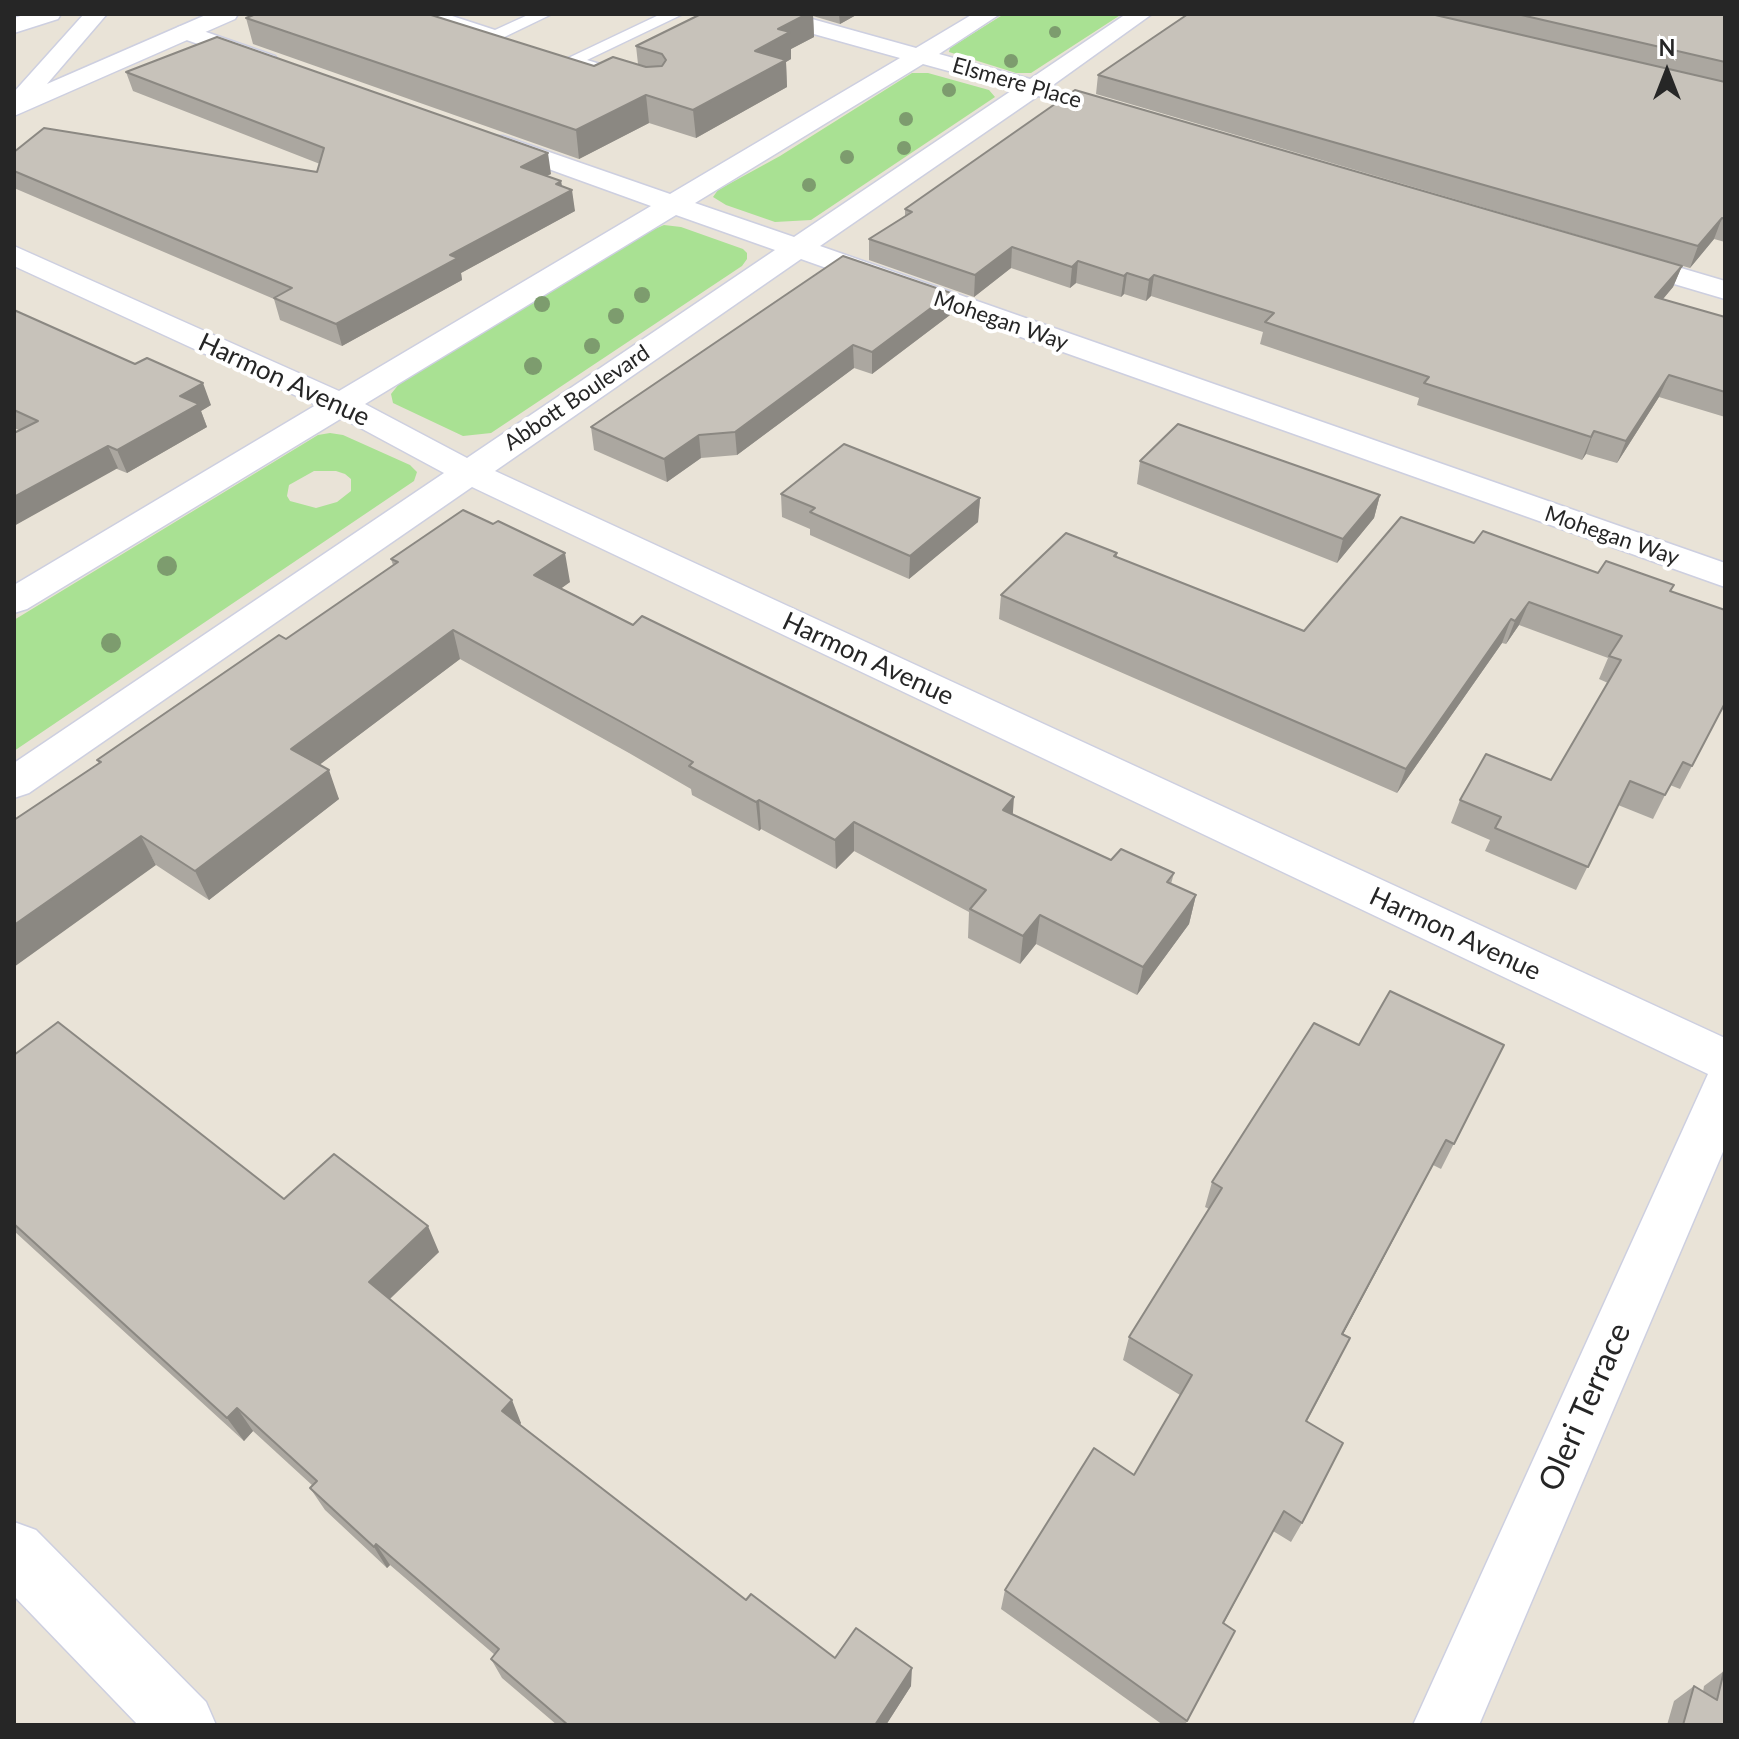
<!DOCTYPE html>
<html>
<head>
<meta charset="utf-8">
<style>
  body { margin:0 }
  #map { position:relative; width:1739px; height:1739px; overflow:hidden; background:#e9e3d7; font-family:Lato,sans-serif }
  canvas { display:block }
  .frame { position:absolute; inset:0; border:16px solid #262626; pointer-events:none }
  .north { position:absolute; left:1627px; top:32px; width:80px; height:80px; -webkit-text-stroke:6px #fff; paint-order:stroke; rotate:0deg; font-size:22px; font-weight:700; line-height:32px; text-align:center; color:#262626 }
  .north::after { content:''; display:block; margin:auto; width:28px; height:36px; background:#262626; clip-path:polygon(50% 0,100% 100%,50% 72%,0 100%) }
</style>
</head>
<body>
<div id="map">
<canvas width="1739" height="1739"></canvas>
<div class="frame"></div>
<div class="north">N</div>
</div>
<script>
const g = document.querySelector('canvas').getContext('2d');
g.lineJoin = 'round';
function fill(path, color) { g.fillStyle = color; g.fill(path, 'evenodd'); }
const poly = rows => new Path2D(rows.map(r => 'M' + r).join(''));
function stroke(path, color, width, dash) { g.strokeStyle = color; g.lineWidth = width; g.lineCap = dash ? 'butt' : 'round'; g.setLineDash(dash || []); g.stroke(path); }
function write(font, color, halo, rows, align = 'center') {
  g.font = font + ' Lato,sans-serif'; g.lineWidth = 8; g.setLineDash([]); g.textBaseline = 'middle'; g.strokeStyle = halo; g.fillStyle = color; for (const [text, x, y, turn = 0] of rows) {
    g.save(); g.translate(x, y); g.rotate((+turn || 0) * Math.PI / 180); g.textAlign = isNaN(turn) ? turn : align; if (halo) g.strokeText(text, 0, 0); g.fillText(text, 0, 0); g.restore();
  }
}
const green = poly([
  [1004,14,1122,14,1031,73,1016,73,949,52,950,48],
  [912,73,928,73,989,90,995,97,811,220,775,222,726,205,713,197,718,190,780,156],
  [664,225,681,227,743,249,747,253,747,259,742,266,491,433,463,436,393,403,391,394,399,384,645,233],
  [330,433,343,435,410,465,417,472,414,481,14,751,14,620,318,435],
  [314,471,336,471,345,474,351,479,351,491,337,502,316,508,290,501,287,496,289,485]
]);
const service = poly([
  [421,14,446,14,495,30,530,14,552,14,496,41,423,18,421,14],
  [661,14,683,14,587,60,613,68,616,72,613,76,601,76,565,65,562,61,661,14]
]);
const minor = poly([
  [27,14,61,14,58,19,14,33,14,18,27,14],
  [757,14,794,14,916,48,973,14,1000,14,939,54,1030,79,1126,14,1152,14,1053,85,1063,92,1060,97,1051,99,1038,96,820,246,1725,563,1725,587,801,259,495,471,1725,1038,1725,1147,1479,1725,1413,1725,1708,1074,472,487,29,793,14,798,14,763,444,473,342,418,27,609,14,613,14,585,316,405,14,266,14,246,339,391,651,206,485,146,481,141,485,136,503,136,670,194,900,58,760,19,757,14],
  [923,64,1014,89,794,237,695,203,923,64],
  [676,215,775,250,467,458,365,404,676,215],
  [186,25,275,56,279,61,275,66,267,68,178,37,174,32,178,27,186,25],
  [1620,250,1725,281,1725,299,1610,265,1606,259,1610,253,1620,250],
  [14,1522,36,1530,206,1702,216,1725,138,1725,14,1596,14,1522]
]);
const secondary = poly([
  [84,14,107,14,47,84,208,14,238,14,235,19,14,116,14,92,84,14]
]);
const trees = [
  [1055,32,6],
  [1011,61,7],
  [949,90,7],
  [906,119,7],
  [904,148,7],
  [847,157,7],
  [809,185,7],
  [642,295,8],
  [542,304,8],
  [616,316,8],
  [592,346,8],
  [533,366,9],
  [167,566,10],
  [111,643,10]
];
const wall = poly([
  [701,14,858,14,840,24,813,16,814,37,791,49,791,59,786,62,787,87,696,138,649,123,579,159,253,44,246,18,436,16,594,66,638,64,636,46],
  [1188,14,1725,14,1725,242,1714,239,1690,268,1096,94,1098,75],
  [126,72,551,174,546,176,561,181,562,186,575,211,461,273,462,280,342,346,280,320,274,299,14,188,14,152,317,172,320,164,133,91],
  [905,209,1682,266,1673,287,1663,299,1725,317,1725,417,1659,397,1617,463,1586,454,1582,460,1417,405,1419,398,1260,344,1263,332,1151,296,1146,301,1124,294,1121,297,1076,283,1070,288,1011,268,974,297,869,260,869,239,905,216],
  [14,310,211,405,201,411,207,427,127,473,14,428],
  [950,315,872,374,854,368,737,455,701,458,667,482,594,450,591,427],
  [1140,461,1380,495,1374,518,1337,563,1137,484],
  [781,494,980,498,978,522,909,579,810,535,810,529,782,517],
  [1474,543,1598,573,1674,585,1671,591,1692,766,1680,789,1670,785,1653,819,1618,805,1576,890,1485,851,1490,840,1451,823,1460,800,1551,780,1608,683,1599,679,1608,658,1519,625,1506,644,1502,643,1397,793,999,619,1001,595,1117,553,1117,557,1304,631],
  [391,559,570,582,561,588,1013,815,1111,860,1174,873,1171,884,1196,895,1189,924,1137,995,1036,944,1020,964,968,938,969,912,854,851,836,869,761,829,759,831,692,795,691,789,629,753,460,659,319,765,339,799,209,900,156,865,97,760,286,639,393,565],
  [1359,1045,1504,1045,1441,1169,1433,1165,1343,1334,1339,1361,1307,1421,1302,1523,1291,1542,1273,1531,1224,1623,1235,1631,1185,1725,1163,1725,1001,1609,1005,1590,1134,1475,1180,1395,1123,1360,1129,1337,1209,1209,1205,1207,1212,1182],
  [14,1055,284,1199,439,1252,390,1299,521,1423,520,1425,746,1600,835,1658,911,1686,886,1725,557,1725,502,1678,491,1659,495,1655,390,1565,387,1568,325,1510,310,1488,313,1486,253,1431,244,1441,14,1231],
  [1724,1671,1725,1725,1667,1725,1674,1701,1694,1686,1703,1692,1704,1686]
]);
const shadedWall = poly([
  [807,14,813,14,814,37,791,49,791,59,786,62,787,87,696,138,693,110,778,29],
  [839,14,858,14,840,24],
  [646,95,649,123,579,159,576,130],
  [548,153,551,174,524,187,521,167],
  [561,181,563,195,572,190,575,211,461,273,462,280,342,346,336,324,450,255],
  [1722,218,1714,239,1690,268,1698,246],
  [1012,247,1011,268,974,297,975,275],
  [1078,261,1076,283,1070,288,1072,267],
  [1682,266,1673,287,1647,318,1655,297],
  [1127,273,1124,294,1121,297,1124,276],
  [1154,275,1151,296,1146,301,1149,280],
  [951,293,950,315,872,374,872,352],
  [853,345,854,368,737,455,735,432],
  [1669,375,1659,397,1617,463,1626,441],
  [203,383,211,405,201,411,207,427,127,473,117,450,180,396],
  [1594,431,1586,454,1582,460,1591,437],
  [699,435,701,458,667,482,664,459],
  [108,446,118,468,14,526,14,497],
  [1380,495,1374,518,1337,563,1343,539],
  [980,498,978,522,909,579,910,556],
  [565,553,570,582,540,604,534,575],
  [1529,602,1519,625,1506,644,1515,621],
  [1511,619,1502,643,1397,793,1406,769],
  [453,630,460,659,302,778,291,749],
  [329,770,339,799,209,900,195,871],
  [1014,797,1012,826,1003,810],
  [759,800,761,829,759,831,756,802],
  [854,822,854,851,836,869,835,840],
  [141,836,156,865,14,967,14,925],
  [1196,895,1189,924,1137,995,1143,967],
  [1040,915,1036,944,1020,964,1023,936],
  [1446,1140,1433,1165,1331,1357,1342,1334],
  [428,1226,439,1252,381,1307,369,1282],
  [512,1400,521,1423,511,1434,502,1411],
  [237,1408,253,1431,244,1441,227,1418],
  [376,1544,390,1565,387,1568,374,1547],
  [912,1668,911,1686,886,1725,875,1725]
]);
const building = poly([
  [256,14,428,14,594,66,613,57,646,67,662,66,666,60,662,54,636,46,701,14,807,14,778,29,790,32,755,51,786,60,693,110,646,95,576,130,246,18,256,14],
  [1188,14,1431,14,1725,82,1725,219,1722,218,1698,246,1098,75,1188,14],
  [1517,14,1725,14,1725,62,1517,14],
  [217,37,548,153,521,167,561,181,556,184,572,190,450,255,458,258,336,324,274,298,292,288,14,171,14,152,44,128,317,172,324,148,126,72,217,37],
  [1075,90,1682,266,1655,297,1725,317,1725,392,1669,375,1626,441,1594,431,1591,437,1424,383,1429,377,1265,322,1274,313,1154,275,1149,280,1127,273,1124,276,1078,261,1072,267,1012,247,975,275,869,239,912,212,905,209,1075,90],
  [843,256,951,293,872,352,853,345,735,432,699,435,664,459,591,427,843,256],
  [14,310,135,364,147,358,203,383,180,396,199,404,117,450,108,446,14,497,14,433,38,421,14,410,14,310],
  [1178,424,1380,495,1343,539,1140,461,1178,424],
  [844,444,980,498,910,556,810,512,815,508,781,494,844,444],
  [463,510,493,524,498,521,565,553,534,575,633,625,642,616,1014,797,1003,810,1111,860,1121,849,1174,873,1167,882,1196,895,1143,967,1040,915,1023,936,970,909,986,890,854,822,835,840,759,800,756,802,689,766,693,762,625,724,453,630,291,749,329,770,195,871,141,836,14,925,14,820,101,762,97,760,279,635,286,639,398,562,391,559,463,510],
  [1401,517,1474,543,1483,531,1598,573,1606,561,1674,585,1670,591,1725,610,1725,703,1692,766,1683,762,1665,795,1630,781,1588,867,1495,828,1501,817,1460,800,1486,754,1551,780,1621,660,1609,656,1622,636,1529,602,1515,621,1511,619,1406,769,1001,595,1066,533,1117,553,1114,556,1304,631,1401,517],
  [1390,991,1504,1045,1454,1144,1446,1140,1342,1334,1350,1338,1306,1421,1343,1443,1302,1523,1284,1511,1223,1623,1235,1631,1187,1721,1005,1590,1094,1448,1134,1475,1192,1375,1129,1337,1222,1188,1212,1182,1314,1023,1359,1045,1390,991],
  [58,1022,284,1199,334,1154,428,1226,369,1282,512,1400,502,1411,746,1600,751,1594,835,1658,856,1628,912,1668,875,1725,568,1725,491,1659,499,1649,376,1544,374,1547,310,1488,317,1481,237,1408,227,1418,14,1224,14,1055,58,1022],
  [1724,1671,1725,1725,1683,1725,1694,1686,1717,1700,1724,1671]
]);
const farStreetnames = [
  ["Elsmere Place",1017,83,16],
  ["Mohegan Way",1001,321,19],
  ["Abbott Boulevard",577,398,-34],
  ["Mohegan Way",1612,536,19]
];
const streetNames = [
  ["Harmon Avenue",284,380,25],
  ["Harmon Avenue",868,659,25],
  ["Harmon Avenue",1455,934,25]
];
const nearStreetnames = [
  ["Oleri Terrace",1585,1407,-66]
];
fill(green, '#a9e193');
stroke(service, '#cdcfe0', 3);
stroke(minor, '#cdcfe0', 3);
stroke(secondary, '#cdcfe0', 3);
fill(service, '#fff');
fill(minor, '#fff');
fill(secondary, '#fff');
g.fillStyle = '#7d9c6e';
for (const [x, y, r] of trees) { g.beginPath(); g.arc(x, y, r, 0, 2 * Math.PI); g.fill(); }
fill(wall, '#aba7a0');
fill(shadedWall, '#8b8882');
fill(building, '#c7c2ba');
stroke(building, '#8b8882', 2);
write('22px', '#262626', '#fff', farStreetnames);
write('26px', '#262626', '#fff', streetNames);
write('32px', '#262626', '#fff', nearStreetnames);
</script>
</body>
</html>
